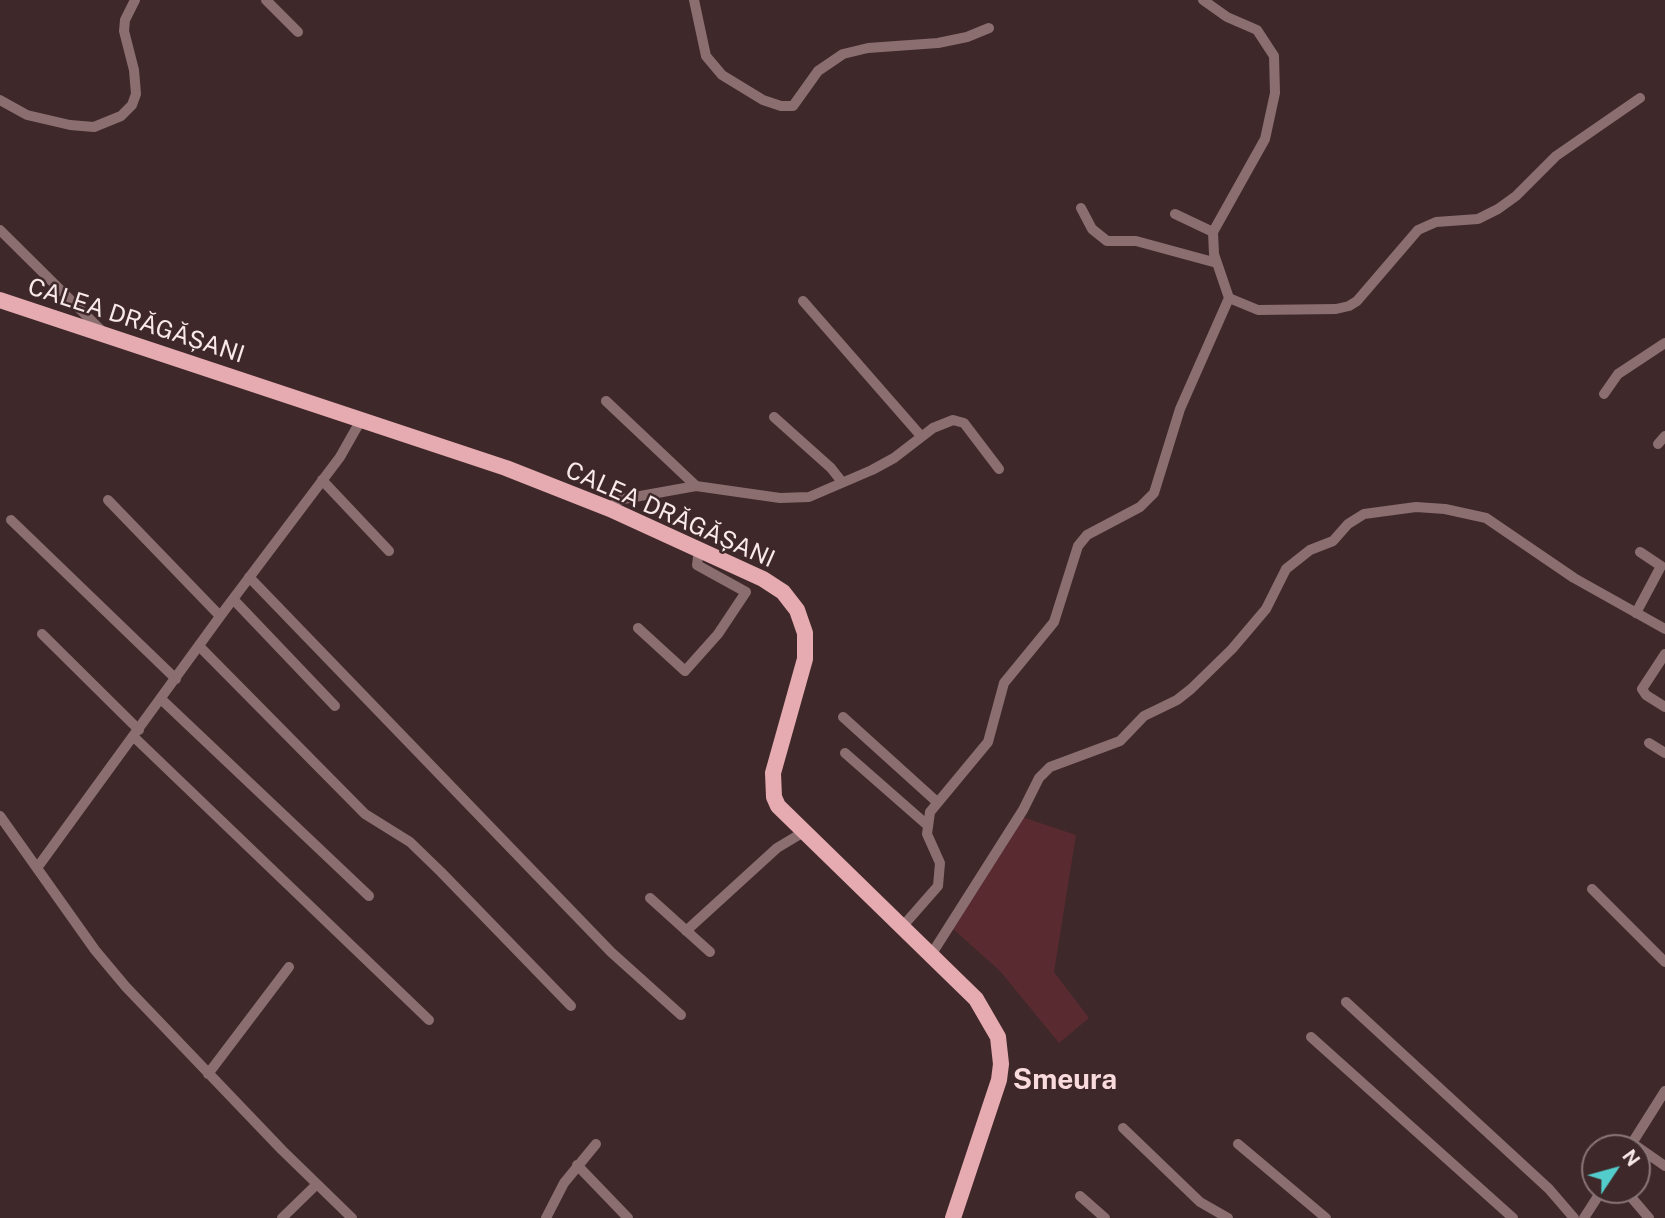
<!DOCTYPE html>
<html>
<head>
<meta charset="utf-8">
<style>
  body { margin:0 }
  #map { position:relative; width:1665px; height:1218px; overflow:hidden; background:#3f282a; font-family:"Public Sans",sans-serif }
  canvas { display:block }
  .north { position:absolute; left:1581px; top:1134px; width:70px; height:70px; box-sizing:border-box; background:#3f282a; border:2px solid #897577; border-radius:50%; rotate:54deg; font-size:19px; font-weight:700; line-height:28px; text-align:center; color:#f9e9ea }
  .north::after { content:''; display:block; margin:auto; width:24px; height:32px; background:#53cdcb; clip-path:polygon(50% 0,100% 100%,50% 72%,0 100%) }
</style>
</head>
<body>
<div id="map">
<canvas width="1665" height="1218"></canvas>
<div class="north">N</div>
</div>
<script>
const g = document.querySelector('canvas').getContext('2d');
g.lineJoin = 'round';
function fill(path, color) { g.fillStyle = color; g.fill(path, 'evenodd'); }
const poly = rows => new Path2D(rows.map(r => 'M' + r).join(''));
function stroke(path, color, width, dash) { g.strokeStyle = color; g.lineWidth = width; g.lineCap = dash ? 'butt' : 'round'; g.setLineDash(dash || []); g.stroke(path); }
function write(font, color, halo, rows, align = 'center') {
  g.font = font + ' "Public Sans",sans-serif'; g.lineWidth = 5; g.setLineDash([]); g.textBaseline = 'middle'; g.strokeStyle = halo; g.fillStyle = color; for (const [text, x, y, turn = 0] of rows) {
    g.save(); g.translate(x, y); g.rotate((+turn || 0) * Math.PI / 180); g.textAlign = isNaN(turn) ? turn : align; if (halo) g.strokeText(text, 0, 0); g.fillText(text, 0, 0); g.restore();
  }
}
const green = poly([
  [1022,817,1076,835,1054,972,1089,1018,1059,1043,1000,971,952,928]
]);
const minor = poly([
  [266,0,298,32],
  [694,0,706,56,722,75,763,100,781,106,793,106,818,71,843,54,868,48,938,43,967,37,989,28],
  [0,100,27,115,70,125,94,127,121,116,132,105,136,94,134,70,124,31,125,20,135,0],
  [1081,208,1092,229,1107,241,1136,241,1217,263],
  [1175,214,1213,232],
  [0,230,104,333],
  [1229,298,1258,310,1336,309,1349,306,1357,301,1418,230,1436,222,1478,219,1498,209,1516,196,1556,156,1640,98],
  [803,301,921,436],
  [1604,394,1618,374,1665,343],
  [606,401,696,486],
  [774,417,831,468,842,482],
  [1658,444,1665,436],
  [322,480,389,551],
  [108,500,220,616],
  [610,509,618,500,696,486,780,498,809,497,872,470,894,458,933,428,953,420,964,423,999,469],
  [11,520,176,679],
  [249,577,611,952,681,1015],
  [233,599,335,706],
  [1636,613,1661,566,1640,552],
  [638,628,685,671,718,634,746,592,697,565,699,549],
  [42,634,139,730],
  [199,646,365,814,410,842,441,872,571,1006],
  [1665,654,1642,689,1646,695,1665,707],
  [161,699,369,896],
  [843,717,937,802],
  [134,737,429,1020],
  [1649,743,1665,753],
  [845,753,926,824],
  [0,816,95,950,126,987,282,1150,352,1218],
  [37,868,224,611,340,457,361,420],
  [1592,889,1665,962],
  [650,898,710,952],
  [902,927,938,886,940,863,927,834,930,812,988,742,1004,683,1054,622,1078,546,1087,535,1140,507,1154,493,1180,409,1229,298,1214,254,1213,232,1265,139,1275,93,1274,56,1257,30,1227,17,1203,0],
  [686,931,777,848,802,833],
  [931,955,1023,810,1039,778,1050,767,1120,741,1144,716,1177,700,1191,689,1232,649,1266,609,1286,569,1310,550,1333,541,1348,524,1364,514,1416,507,1445,509,1486,518,1574,578,1665,629],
  [1346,1002,1549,1189,1574,1218],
  [1311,1037,1513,1218],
  [208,1074,289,967],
  [1123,1128,1200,1202,1228,1218],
  [1632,1143,1665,1166],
  [1238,1144,1326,1218],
  [1629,1148,1665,1091],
  [577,1165,628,1218],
  [1625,1190,1649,1218],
  [1080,1196,1105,1218],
  [282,1218,317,1184],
  [546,1218,564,1183,596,1144],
  [1584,1218,1602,1190]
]);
const primary = poly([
  [0,300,506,468,610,509,763,579,783,592,797,610,805,633,805,659,773,773,774,797,778,806,976,999,998,1037,1001,1064,999,1080,953,1218]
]);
const streetNames = [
  ["CALEA DRĂGĂȘANI",136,321,18],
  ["CALEA DRĂGĂȘANI",670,515,24]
];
const quarterNames = [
  ["Smeura",1065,1080]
];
fill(green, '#592b31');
stroke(minor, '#8a6e70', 10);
stroke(primary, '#e5abb0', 16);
write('24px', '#f9e9ea', '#3f282a', streetNames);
write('bold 28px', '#fadbdd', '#3f282a', quarterNames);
</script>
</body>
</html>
